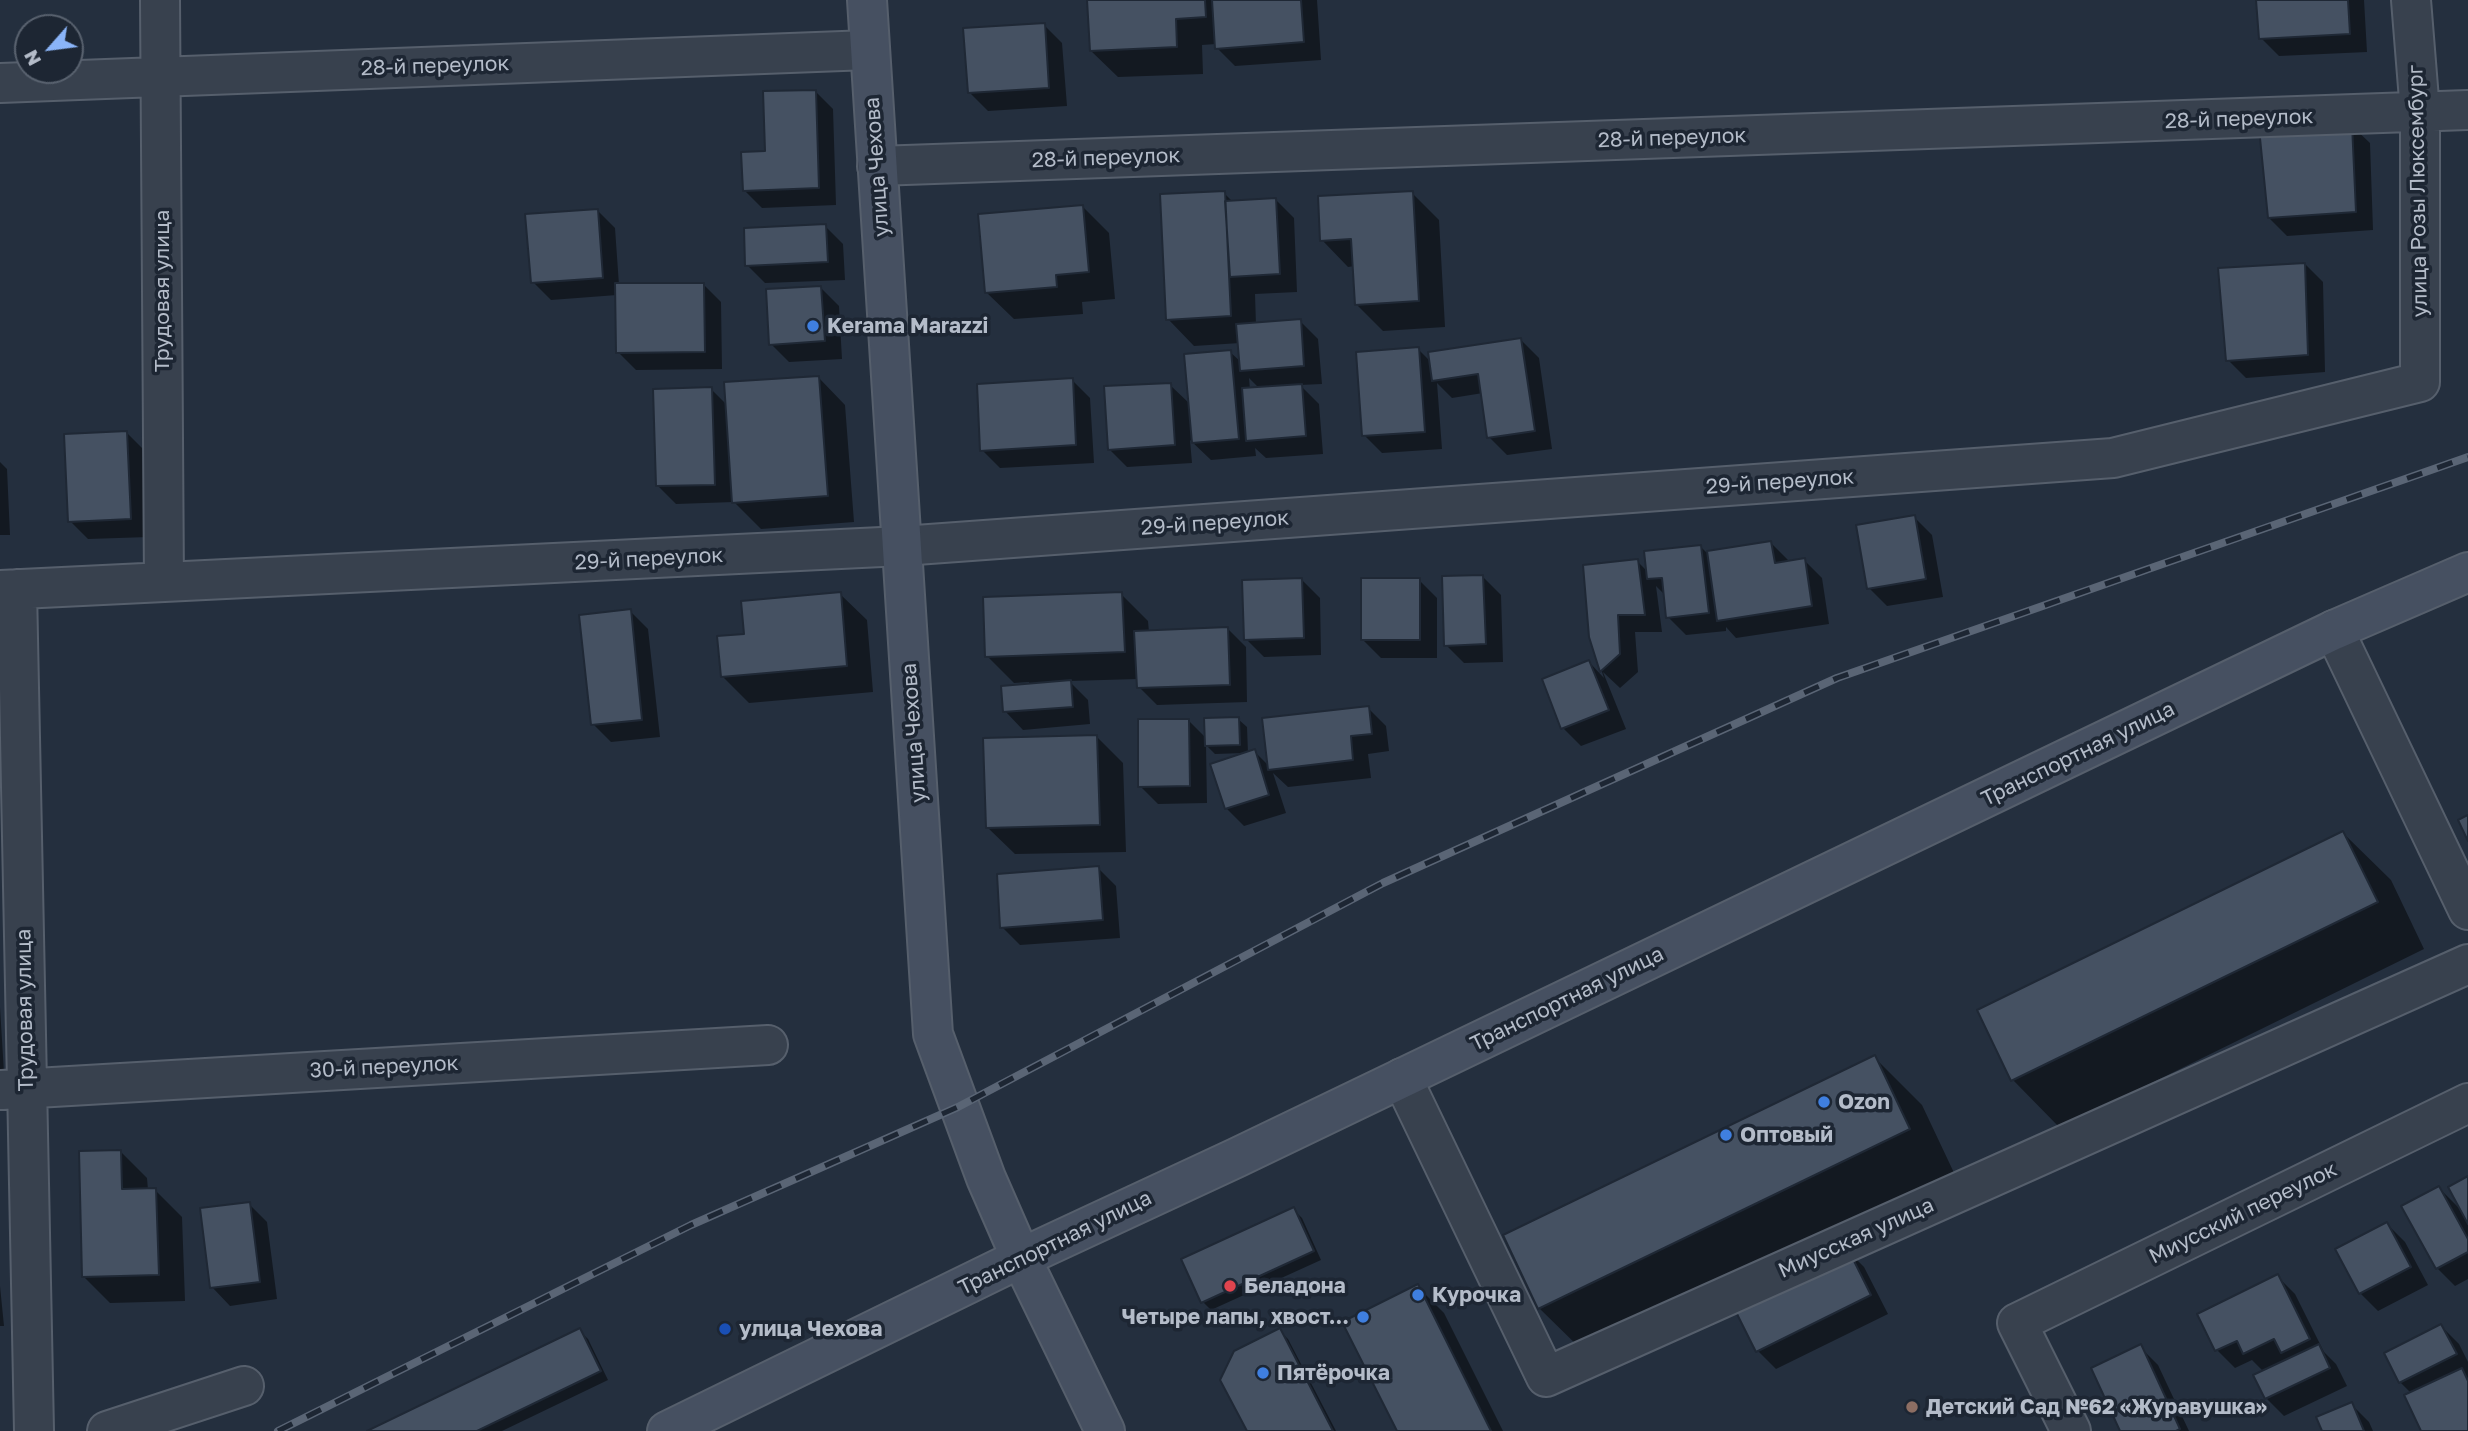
<!DOCTYPE html>
<html>
<head>
<meta charset="utf-8">
<style>
  body { margin:0 }
  #map { position:relative; width:2468px; height:1431px; overflow:hidden; background:#242f3e; font-family:"Golos Text",sans-serif }
  canvas { display:block }
  .north { position:absolute; left:14px; top:14px; width:70px; height:70px; box-sizing:border-box; background:#1d2633; border:2px solid #59626f; border-radius:50%; rotate:242deg; font-size:19px; font-weight:700; line-height:28px; text-align:center; color:#b4bcc9 }
  .north::after { content:''; display:block; margin:auto; width:24px; height:32px; background:#8ab4f8; clip-path:polygon(50% 0,100% 100%,50% 72%,0 100%) }
</style>
</head>
<body>
<div id="map">
<canvas width="2468" height="1431"></canvas>
<div class="north">N</div>
</div>
<script>
const g = document.querySelector('canvas').getContext('2d');
g.lineJoin = 'round';
function fill(path, color) { g.fillStyle = color; g.fill(path, 'evenodd'); }
const poly = rows => new Path2D(rows.map(r => 'M' + r).join(''));
function stroke(path, color, width, dash) { g.strokeStyle = color; g.lineWidth = width; g.lineCap = dash ? 'butt' : 'round'; g.setLineDash(dash || []); g.stroke(path); }
function write(font, color, halo, rows, align = 'center') {
  g.font = font + ' "Golos Text",sans-serif'; g.lineWidth = 7; g.setLineDash([]); g.textBaseline = 'middle'; g.strokeStyle = halo; g.fillStyle = color; for (const [text, x, y, turn = 0] of rows) {
    g.save(); g.translate(x, y); g.rotate((+turn || 0) * Math.PI / 180); g.textAlign = isNaN(turn) ? turn : align; if (halo) g.strokeText(text, 0, 0); g.fillText(text, 0, 0); g.restore();
  }
}
const shadow = poly([
  [1089,0,1317,0,1321,60,1235,66,1217,48,1216,44,1202,45,1203,74,1118,77,1091,51],
  [2258,0,2364,0,2367,52,2279,56,2261,38],
  [1044,25,1062,43,1067,106,988,111,970,93],
  [815,91,833,109,836,205,762,208,744,190,767,152],
  [2351,125,2370,143,2373,230,2287,236,2269,218],
  [1224,193,1233,202,1276,200,1294,218,1297,292,1255,294,1256,325,1300,321,1318,339,1322,384,1300,385,1319,404,1323,454,1266,458,1255,448,1256,456,1211,460,1190,440,1192,463,1127,467,1109,449,1170,385,1190,404,1230,352,1241,362,1240,343,1194,346,1168,319],
  [1249,378,1260,389,1250,390],
  [1412,193,1439,220,1445,327,1383,331,1356,304,1355,266,1348,267,1322,240],
  [1082,206,1109,233,1115,299,1082,302,1083,314,1014,319,987,293],
  [597,210,615,228,619,285,703,284,721,302,722,369,636,370,618,352,617,295,551,300,533,282],
  [825,226,843,244,845,280,765,283,747,265],
  [2305,264,2323,282,2325,372,2246,378,2228,360],
  [821,288,839,306,842,359,789,362,771,344],
  [1521,340,1539,358,1552,449,1507,455,1489,437,1483,393,1452,398,1437,383,1442,449,1382,453,1364,435,1418,349,1431,362],
  [819,378,845,405,854,522,761,529,734,502,676,504,658,486,711,389,727,405],
  [1072,380,1090,398,1094,463,1000,468,982,450],
  [127,433,145,451,149,537,88,539,70,521],
  [0,462,7,469,10,535,0,535],
  [1914,517,1932,535,1943,597,1887,606,1869,588],
  [1771,543,1789,561,1804,560,1822,578,1829,624,1736,638,1726,627,1726,631,1686,635,1668,617,1665,595,1656,586,1662,632,1635,632,1638,672,1620,688,1603,672,1626,729,1581,746,1563,728,1589,662,1604,678,1590,636,1637,561,1648,572,1701,547,1706,552],
  [1483,577,1501,595,1503,662,1464,663,1446,645],
  [1302,580,1320,598,1321,655,1264,657,1246,639],
  [1419,580,1437,598,1437,658,1381,658,1363,640],
  [840,594,867,620,873,692,749,703,723,677,746,636],
  [1121,594,1148,621,1149,632,1228,629,1246,647,1247,702,1157,705,1139,687,1138,679,1069,681,1088,700,1090,724,1023,730,1005,711,1029,685,1029,682,1014,683,987,656],
  [630,611,648,629,660,737,611,742,593,724],
  [1368,708,1386,726,1389,751,1368,754,1371,778,1288,787,1273,773,1286,813,1244,826,1226,808,1245,753,1215,754,1206,745,1207,803,1158,804,1140,786,1188,720,1207,739,1238,719,1247,727,1248,753,1254,751,1269,766],
  [1096,736,1123,763,1126,852,1015,854,988,828],
  [2343,833,2391,880,2424,949,2060,1128,2013,1080,1979,1011],
  [1098,868,1116,886,1120,938,1020,945,1002,927],
  [0,1007,4,1073,0,1073],
  [1874,1057,1922,1105,1956,1177,1587,1355,1539,1308],
  [120,1151,147,1178,148,1190,155,1190,182,1217,185,1301,110,1303,84,1277],
  [2468,1178,2468,1279,2455,1286,2437,1268,2439,1188,2462,1211],
  [249,1204,267,1222,277,1299,230,1306,212,1287],
  [1293,1209,1302,1218,1321,1260,1211,1310,1203,1302],
  [2387,1224,2405,1242,2428,1285,2378,1311,2360,1293],
  [1846,1249,1864,1267,1888,1314,1776,1369,1758,1351],
  [2277,1276,2295,1294,2324,1352,2336,1364,2347,1386,2284,1416,2266,1398,2264,1372,2252,1360,2235,1368,2217,1350],
  [0,1286,4,1326,0,1326],
  [1417,1286,1444,1313,1503,1431,1399,1431],
  [2441,1326,2459,1344,2468,1362,2468,1431,2423,1431,2412,1394,2400,1382,2386,1354],
  [579,1330,588,1339,608,1380,502,1431,371,1431],
  [1279,1330,1288,1339,1336,1431,1249,1431],
  [2140,1347,2158,1365,2189,1431,2122,1431],
  [2351,1404,2369,1422,2373,1431,2324,1431]
]);
const building = poly([
  [1087,0,1205,0,1206,17,1176,19,1177,47,1090,51,1087,0],
  [1212,0,1301,0,1304,42,1215,49,1212,0],
  [2256,0,2348,0,2350,34,2259,39,2256,0],
  [1045,23,1049,88,968,93,963,28,1045,23],
  [816,90,819,188,743,191,741,152,765,151,763,91,816,90],
  [2352,124,2356,212,2268,218,2259,128,2352,124],
  [1225,191,1231,316,1166,320,1160,194,1225,191],
  [1413,191,1419,301,1355,305,1351,239,1320,241,1318,196,1413,191],
  [1276,198,1280,274,1230,277,1225,201,1276,198],
  [1083,205,1089,272,1056,275,1057,287,985,293,978,214,1083,205],
  [598,209,603,278,531,283,525,214,598,209],
  [826,224,828,262,745,266,744,228,826,224],
  [2305,263,2308,355,2226,361,2218,268,2305,263],
  [615,283,704,283,705,352,616,353,615,283],
  [821,286,825,341,769,345,766,289,821,286],
  [1301,319,1304,366,1240,371,1236,324,1301,319],
  [1521,338,1535,431,1487,438,1478,374,1432,381,1428,352,1521,338],
  [1419,347,1425,432,1362,436,1356,352,1419,347],
  [1231,350,1239,439,1192,443,1184,354,1231,350],
  [819,376,828,496,732,503,724,382,819,376],
  [1073,378,1076,445,980,451,977,384,1073,378],
  [1171,383,1175,445,1108,450,1104,386,1171,383],
  [1302,384,1306,436,1246,441,1242,388,1302,384],
  [712,387,715,485,656,486,653,389,712,387],
  [127,431,131,519,68,522,64,434,127,431],
  [1915,515,1926,579,1867,589,1856,525,1915,515],
  [1771,541,1775,563,1805,558,1812,606,1717,621,1707,551,1771,541],
  [1701,545,1709,613,1666,618,1662,578,1647,579,1644,551,1701,545],
  [1638,559,1645,615,1618,615,1620,654,1600,672,1589,637,1583,565,1638,559],
  [1483,575,1486,644,1444,646,1442,576,1483,575],
  [1302,578,1304,638,1244,640,1242,580,1302,578],
  [1361,578,1420,578,1420,640,1361,640,1361,578],
  [841,592,847,666,721,677,717,636,744,634,741,601,841,592],
  [1122,592,1125,652,985,657,983,597,1122,592],
  [631,609,642,720,591,725,579,615,631,609],
  [1228,627,1230,685,1137,688,1134,631,1228,627],
  [1589,660,1609,710,1561,729,1542,679,1589,660],
  [1071,680,1073,707,1003,712,1001,686,1071,680],
  [1369,706,1372,734,1351,736,1353,760,1268,770,1262,718,1369,706],
  [1239,717,1240,745,1205,746,1204,718,1239,717],
  [1138,719,1189,719,1190,786,1138,787,1138,719],
  [1097,735,1100,825,986,828,983,738,1097,735],
  [1255,749,1269,795,1225,809,1210,764,1255,749],
  [2468,815,2468,841,2458,820,2468,815],
  [2343,831,2378,902,2011,1081,1977,1010,2343,831],
  [1099,866,1103,920,1000,928,997,874,1099,866],
  [1875,1055,1910,1129,1538,1309,1503,1235,1875,1055],
  [121,1150,122,1189,156,1188,159,1275,82,1277,79,1151,121,1150],
  [2468,1176,2468,1224,2448,1187,2468,1176],
  [2439,1186,2468,1239,2468,1252,2436,1269,2401,1206,2439,1186],
  [250,1202,260,1282,210,1288,200,1208,250,1202],
  [1294,1207,1314,1251,1201,1303,1181,1259,1294,1207],
  [2387,1222,2411,1267,2359,1294,2335,1249,2387,1222],
  [1847,1247,1871,1295,1756,1352,1732,1304,1847,1247],
  [2278,1274,2310,1339,2281,1353,2274,1339,2243,1354,2237,1341,2215,1351,2197,1314,2278,1274],
  [1418,1284,1491,1431,1397,1431,1342,1322,1418,1284],
  [2441,1324,2457,1354,2399,1383,2384,1353,2441,1324],
  [580,1328,601,1371,477,1431,367,1431,580,1328],
  [1280,1328,1333,1431,1247,1431,1220,1380,1234,1351,1280,1328],
  [2141,1344,2180,1429,2176,1431,2120,1431,2091,1368,2141,1344],
  [2319,1344,2330,1368,2265,1399,2253,1375,2319,1344],
  [2462,1368,2468,1381,2468,1431,2421,1431,2404,1395,2462,1368],
  [2352,1402,2364,1431,2322,1431,2316,1417,2352,1402]
]);
const street = poly([
  [160,0,164,582],
  [0,83,869,50],
  [877,166,2468,110],
  [17,589,34,1431],
  [0,590,902,546,2113,458,2420,382,2420,112,2411,0],
  [2334,630,2468,910],
  [1402,1078,1546,1377,2468,964],
  [2,1090,768,1045],
  [107,1431,244,1386],
  [2071,1431,2017,1323,2468,1103]
]);
const secondary = poly([
  [867,0,933,1034,986,1178,1021,1258,1105,1431],
  [667,1431,1021,1258,1236,1158,2334,630,2468,572]
]);
const rail = poly([
  [278,1431,691,1225,958,1107,1383,883,1837,678,2468,457]
]);
const markers = [
  [813,326,7,"#3f7fe0"],
  [1824,1102,7,"#3f7fe0"],
  [1726,1135,7,"#3f7fe0"],
  [1230,1286,7,"#e0444e"],
  [1418,1295,7,"#3f7fe0"],
  [1363,1317,7,"#3f7fe0"],
  [725,1329,7,"#1a4fb4"],
  [1263,1373,7,"#3f7fe0"],
  [1912,1407,7,"#8d6e63"]
];
const streetNames = [
  ["28-й переулок",435,66,-2],
  ["28-й переулок",2239,119,-2],
  ["28-й переулок",1672,138,-2],
  ["28-й переулок",1106,158,-2],
  ["улица Чехова",877,167,-94],
  ["улица Розы Люксембург",2418,191,-91],
  ["Трудовая улица",162,291,-90],
  ["29-й переулок",1780,482,-4],
  ["29-й переулок",1215,523,-4],
  ["29-й переулок",649,559,-3],
  ["улица Чехова",914,733,-94],
  ["Транспортная улица",2078,754,-26],
  ["Транспортная улица",1567,999,-26],
  ["Трудовая улица",25,1010,-91],
  ["30-й переулок",384,1067,-3],
  ["Миусский переулок",2243,1213,-26],
  ["Миусская улица",1856,1238,-24],
  ["Транспортная улица",1055,1243,-26]
];
const poiNames = [
  ["Kerama Marazzi",827,326],
  ["Ozon",1838,1102],
  ["Оптовый",1740,1135],
  ["Беладона",1244,1286],
  ["Курочка",1432,1295],
  ["Четыре лапы, хвост...",1349,1317,"right"],
  ["улица Чехова",739,1329],
  ["Пятёрочка",1277,1373],
  ["Детский Сад №62 «Журавушка»",1926,1407]
];
fill(shadow, '#0007');
fill(building, '#455162');
stroke(building, '#1f2835', 2);
stroke(street, '#565f6c', 42);
stroke(secondary, '#565f6c', 42);
stroke(street, '#38414e', 38);
stroke(secondary, '#465061', 38);
stroke(rail, '#5a6575', 8);
stroke(rail, '#1d2633', 5, [16]);
for (const [x, y, r, color] of markers) { const dot = new Path2D(); dot.arc(x, y, r, 0, 2 * Math.PI); g.fillStyle = color; g.fill(dot); stroke(dot, '#1d2633', 2.5); }
write('21px', '#b4bcc9', '#1d2633', streetNames);
write('bold 21px', '#b4bcc9', '#1d2633', poiNames, 'left');
</script>
</body>
</html>
